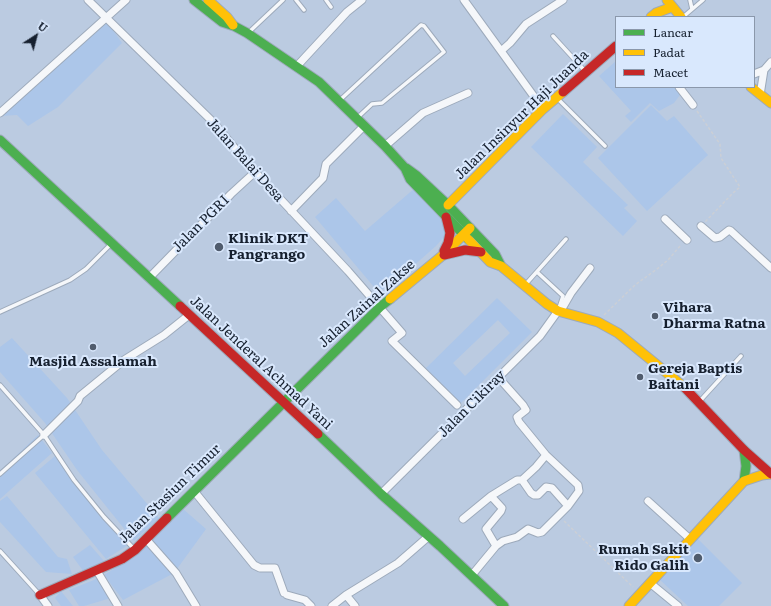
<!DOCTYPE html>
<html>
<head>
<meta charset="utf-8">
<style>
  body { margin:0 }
  #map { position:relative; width:771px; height:606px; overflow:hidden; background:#bbcbe1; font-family:Literata,serif }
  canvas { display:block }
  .legend { position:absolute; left:615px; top:16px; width:140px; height:72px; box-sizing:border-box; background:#d9e8fd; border:1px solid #8b98ab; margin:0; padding:5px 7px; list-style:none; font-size:12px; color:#16202f }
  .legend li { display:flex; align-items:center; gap:8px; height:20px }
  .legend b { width:20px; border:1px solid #8b98ab }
  .north { position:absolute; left:16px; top:16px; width:40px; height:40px; -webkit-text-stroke:3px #d9e8fd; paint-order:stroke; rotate:36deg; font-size:11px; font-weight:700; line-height:16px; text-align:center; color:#16202f }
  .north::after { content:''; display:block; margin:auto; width:14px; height:18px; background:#16202f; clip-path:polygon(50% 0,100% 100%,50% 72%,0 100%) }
</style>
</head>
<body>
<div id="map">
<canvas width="771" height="606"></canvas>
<ul class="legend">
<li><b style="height:5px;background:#4caf50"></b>Lancar</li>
<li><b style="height:5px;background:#ffc107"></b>Padat</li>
<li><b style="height:5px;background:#c62828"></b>Macet</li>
</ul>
<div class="north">U</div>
</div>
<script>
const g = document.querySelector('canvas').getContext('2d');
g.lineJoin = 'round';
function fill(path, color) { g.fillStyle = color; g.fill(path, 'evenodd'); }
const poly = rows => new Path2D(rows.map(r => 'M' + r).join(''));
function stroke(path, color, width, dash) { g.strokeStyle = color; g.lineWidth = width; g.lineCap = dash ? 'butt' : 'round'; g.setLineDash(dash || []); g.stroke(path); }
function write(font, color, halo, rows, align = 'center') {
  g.font = font + ' Literata,serif'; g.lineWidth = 4; g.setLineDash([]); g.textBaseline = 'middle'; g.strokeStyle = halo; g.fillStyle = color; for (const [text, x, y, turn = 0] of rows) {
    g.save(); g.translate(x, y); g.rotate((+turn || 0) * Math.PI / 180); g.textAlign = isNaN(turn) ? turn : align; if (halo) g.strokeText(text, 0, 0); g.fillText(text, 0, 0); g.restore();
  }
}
const built = poly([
  [105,19,122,43,58,107,28,126,17,115,0,116],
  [616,61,616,87,674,87,680,95,674,103,659,111,650,103,631,122,625,116,631,111,599,76],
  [651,105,667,121,674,116,708,155,647,211,598,158],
  [563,114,597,147,583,162,628,205,624,208,637,221,623,236,531,147],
  [415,188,443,218,445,230,444,237,436,246,395,282,383,289,374,287,315,217,336,198,365,231],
  [497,298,532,332,459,405,424,370],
  [498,320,510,333,465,376,453,363],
  [12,338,67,398,102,450,159,518,134,541,77,470,45,423,0,372,0,347],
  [38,435,52,453,0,499,0,471],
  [55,456,128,545,106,559,35,473],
  [7,496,58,557,67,559,72,574,46,572,0,522,0,501],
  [182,508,206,529,174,573,123,600,104,575,139,553],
  [697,538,742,583,719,606,688,606,659,579],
  [90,545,104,561,84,572,73,557],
  [99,578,111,598,84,606,79,606,69,590],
  [61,591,73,606,61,606,55,598]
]);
const path = poly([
  [697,111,720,144,721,158,740,187,733,193,705,222],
  [604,315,635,285,657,269,668,260,681,245],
  [564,521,633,587]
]);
const lane = poly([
  [296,0,304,10],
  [326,0,331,7],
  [690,0,692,9],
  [683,17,703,0],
  [248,33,283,0],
  [553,36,585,71],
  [557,98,605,146],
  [340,100,421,25,424,26,444,52,382,103,372,104,357,118],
  [537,272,563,296,559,308],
  [525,285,566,239],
  [0,312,70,280,86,269,111,244],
  [0,385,44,435,74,480,104,517,134,549],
  [699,402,741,356],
  [0,474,44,435],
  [0,551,39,594]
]);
const street = poly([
  [88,0,212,121,255,172,348,271,402,333,392,341,457,405],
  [464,0,543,109],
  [501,51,510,43,526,24,563,0],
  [297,66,347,12,362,0],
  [754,74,764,70],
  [679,87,693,105],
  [760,95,764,70,771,62],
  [0,113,126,0],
  [385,146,423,113,468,93],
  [291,211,323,178,326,164,364,126],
  [665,219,687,240],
  [701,226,715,238,720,237,729,230,731,231,771,268],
  [149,278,231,194,255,172],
  [560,312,571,293,590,268],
  [44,435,78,401,80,396,124,360,164,335,189,315],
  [522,480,531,493,534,495,538,495,546,487,552,488,568,506],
  [194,491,254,565,260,568,275,568,284,593],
  [381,494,540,336,558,311],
  [491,496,502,508,501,511,486,529,496,546],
  [648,501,690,539],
  [463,519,491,496,517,480,522,480,536,467,546,455],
  [146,539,176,573,196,606],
  [97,571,118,606],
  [472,575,496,546,503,541,517,537,528,529,538,533,542,532,568,506,579,491,578,485,546,455,519,422,517,417,526,410,523,405,498,377],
  [650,583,678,606],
  [40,595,48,606],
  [287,595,305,600,311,606],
  [346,595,355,606],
  [332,606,346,595,398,563,429,536]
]);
const fast = poly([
  [194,0,222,22,234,26,247,33,319,82,385,146,405,168,410,179,468,239],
  [0,140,180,306],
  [406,168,417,176,448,205,495,254,501,266],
  [318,434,381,494,440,546,504,606],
  [744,450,746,466,744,481],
  [167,518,380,307,390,299]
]);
const slow = poly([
  [208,0,227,17,233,25],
  [667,0,681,17],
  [651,17,656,13,672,7],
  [751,87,771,103],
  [448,205,543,109,563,92],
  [468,239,490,262,501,266,547,304,558,311,598,322,618,333,684,387],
  [390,299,443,255,470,228],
  [629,606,744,481,762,475,771,474]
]);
const jam = poly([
  [563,92,616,46],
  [444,251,448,243,450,233,446,217],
  [444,255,465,250,481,252],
  [180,306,318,434],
  [684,387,744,450,771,474],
  [40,595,122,559,135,550,167,518]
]);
const markers = [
  [219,247,5,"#505c6d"],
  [655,316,4,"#505c6d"],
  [93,347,4,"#505c6d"],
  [640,377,4,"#505c6d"],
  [698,558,5,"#505c6d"]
];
const streetNames = [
  ["Jalan Insinyur Haji Juanda",522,115,-44],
  ["Jalan Balai Desa",245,160,48],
  ["Jalan PGRI",201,224,-45],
  ["Jalan Zainal Zakse",367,304,-42],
  ["Jalan Jenderal Achmad Yani",261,363,43],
  ["Jalan Cikiray",472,404,-45],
  ["Jalan Stasiun Timur",170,494,-44]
];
const poiNames = [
  ["Klinik DKT",228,239],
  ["Pangrango",228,255],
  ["Vihara",663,308],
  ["Dharma Ratna",663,324],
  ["Masjid Assalamah",93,362,"center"],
  ["Gereja Baptis",648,369],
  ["Baitani",648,385],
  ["Rumah Sakit",689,550,"right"],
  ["Rido Galih",689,566,"right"]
];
fill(built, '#acc6e9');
stroke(lane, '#9daabb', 5.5);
stroke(street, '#9daabb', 9);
stroke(fast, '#9daabb', 11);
stroke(slow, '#9daabb', 11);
stroke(jam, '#9daabb', 11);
stroke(path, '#cbcfd6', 1.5, [3, 2]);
stroke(lane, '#f5f7fa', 3.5);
stroke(street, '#f5f7fa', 7);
stroke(fast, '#4caf50', 9);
stroke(slow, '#ffc107', 9);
stroke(jam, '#c62828', 9);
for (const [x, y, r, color] of markers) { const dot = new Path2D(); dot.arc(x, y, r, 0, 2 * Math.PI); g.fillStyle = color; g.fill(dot); stroke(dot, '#d9e8fd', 1.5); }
write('14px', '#16202f', '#d9e8fd', streetNames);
write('bold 14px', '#16202f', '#d9e8fd', poiNames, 'left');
</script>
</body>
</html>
